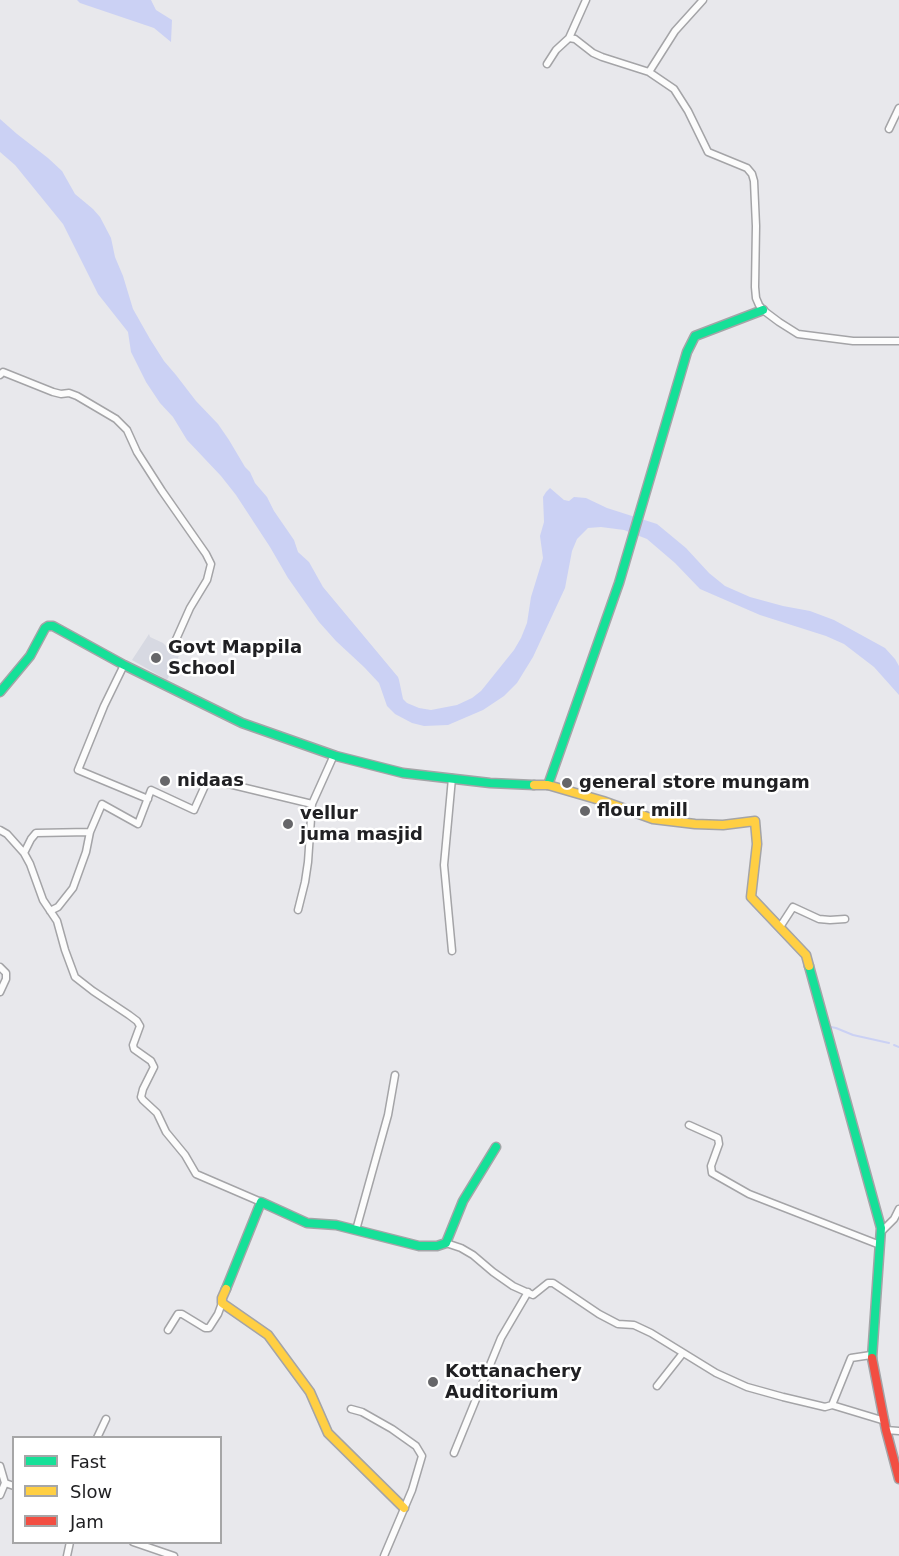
<!DOCTYPE html>
<html>
<head>
<meta charset="utf-8">
<style>
  body { margin:0 }
  #map { position:relative; width:899px; height:1556px; overflow:hidden; background:#e8e8ec; font-family:"DejaVu Sans",sans-serif }
  canvas { display:block }
  .legend { position:absolute; left:12px; top:1436px; width:210px; height:108px; box-sizing:border-box; background:#fff; border:2px solid #a6a6a7; margin:0; padding:8px 10px; list-style:none; font-size:18px; color:#202023 }
  .legend li { display:flex; align-items:center; gap:12px; height:30px }
  .legend b { width:30px; border:2px solid #a6a6a7 }
</style>
</head>
<body>
<div id="map">
<canvas width="899" height="1556"></canvas>
<ul class="legend">
<li><b style="height:8px;background:#16e098"></b>Fast</li>
<li><b style="height:8px;background:#ffcf43"></b>Slow</li>
<li><b style="height:8px;background:#f24e42"></b>Jam</li>
</ul>
</div>
<script>
const g = document.querySelector('canvas').getContext('2d');
g.lineJoin = 'round';
function fill(path, color) { g.fillStyle = color; g.fill(path, 'evenodd'); }
const poly = rows => new Path2D(rows.map(r => 'M' + r).join(''));
function stroke(path, color, width, dash) { g.strokeStyle = color; g.lineWidth = width; g.lineCap = dash ? 'butt' : 'round'; g.setLineDash(dash || []); g.stroke(path); }
function write(font, color, halo, rows, align = 'center') {
  g.font = font + ' "DejaVu Sans",sans-serif'; g.lineWidth = 5; g.setLineDash([]); g.textBaseline = 'middle'; g.strokeStyle = halo; g.fillStyle = color; for (const [text, x, y, turn = 0] of rows) {
    g.save(); g.translate(x, y); g.rotate((+turn || 0) * Math.PI / 180); g.textAlign = isNaN(turn) ? turn : align; if (halo) g.strokeText(text, 0, 0); g.fillText(text, 0, 0); g.restore();
  }
}
const built = poly([
  [149,634,150,637,163,643,171,651,179,656,167,680,132,660]
]);
const water = poly([
  [77,0,151,0,156,10,172,20,171,42,154,28,80,3],
  [0,119,17,134,48,158,62,171,75,194,93,209,100,217,111,238,115,257,123,276,133,309,150,339,164,361,176,375,196,401,218,424,229,440,245,467,250,472,255,483,267,497,274,511,294,540,298,552,309,562,323,587,398,677,399,680,403,699,407,703,419,708,431,710,457,705,472,698,481,691,514,650,521,638,527,623,531,597,543,558,540,536,544,522,543,497,546,492,550,488,564,500,569,501,574,497,586,498,607,508,657,524,686,548,709,573,725,586,750,597,783,606,810,611,834,620,885,648,895,659,899,666,899,695,874,667,844,644,826,636,760,615,700,589,675,563,647,539,624,530,601,527,588,528,577,539,572,551,565,588,533,657,517,683,504,696,483,710,448,725,424,726,412,723,395,714,387,706,379,683,364,667,336,641,319,622,288,578,270,547,236,495,221,476,187,440,173,417,160,403,146,382,131,352,128,332,98,294,63,224,15,165,0,152]
]);
const stream = poly([
  [831,1027,836,1028,853,1035,889,1043],
  [894,1045,899,1047]
]);
const street = poly([
  [703,0,675,31,649,72,674,89,688,111,708,152,747,168,752,174,754,181,756,226,755,287,756,298,759,305,763,310,779,322,798,334,853,341,899,341],
  [569,38,586,0],
  [547,64,556,50,569,38,575,39,593,53,602,57,649,72],
  [889,129,899,108],
  [0,375,3,372,53,392,61,394,69,393,77,396,116,419,127,430,137,452,162,491,206,554,211,564,207,580,190,608,174,644],
  [124,665,104,706,78,770,148,799],
  [0,830,7,834,24,853,31,839,36,833,90,832,102,804,138,824,151,790,194,810,208,779,312,804,334,755],
  [24,853,30,864,43,900,57,921,65,950,75,977,93,991,129,1015,137,1021,140,1026,133,1045,134,1049,151,1061,154,1067,143,1089,141,1097,143,1100,157,1113,166,1132,185,1155,196,1174,261,1202],
  [298,910,305,882,308,862,312,804],
  [50,911,58,907,73,888,86,852,90,832],
  [780,927,793,907,819,919,830,920,845,919],
  [452,951,444,865,452,778],
  [0,967,6,973,6,979,0,992],
  [689,1125,718,1138,719,1144,711,1166,712,1173,749,1194,880,1245],
  [356,1230,388,1115,395,1075],
  [881,1232,894,1219,899,1209],
  [446,1243,461,1248,473,1255,493,1272,513,1286,533,1295,548,1283,553,1283,599,1314,618,1324,634,1325,651,1333,716,1373,747,1387,783,1397,825,1407,832,1405,851,1358,871,1355],
  [168,1330,178,1314,182,1314,205,1328,209,1328,218,1314,222,1303],
  [657,1386,683,1353],
  [832,1405,885,1421],
  [351,1409,362,1412,392,1429,416,1446,422,1456,412,1490,384,1556],
  [886,1430,899,1431],
  [97,1438,106,1419],
  [454,1453,501,1338,528,1292],
  [0,1466,5,1483],
  [0,1495,5,1483,14,1486],
  [133,1542,174,1556],
  [67,1556,70,1542]
]);
const fast = poly([
  [0,692,30,656,45,628,48,626,53,626,124,665,242,723,336,756,403,773,490,783,534,785],
  [548,785,619,583,687,352,695,336,763,310],
  [809,966,881,1228,872,1358],
  [226,1289,261,1202,307,1223,336,1225,419,1246,437,1246,446,1243,463,1201,496,1147]
]);
const slow = poly([
  [534,785,548,785,603,801,653,819,695,824,723,825,755,821,757,844,751,897,806,955,809,966],
  [226,1289,222,1298,222,1303,268,1335,310,1392,328,1433,404,1508]
]);
const jam = poly([
  [872,1358,886,1430,899,1479]
]);
const markers = [
  [156,658,6,"#666669"],
  [165,781,6,"#666669"],
  [567,783,6,"#666669"],
  [585,811,6,"#666669"],
  [288,824,6,"#666669"],
  [433,1382,6,"#666669"]
];
const poiNames = [
  ["Govt Mappila",168,648],
  ["School",168,669],
  ["nidaas",177,781],
  ["general store mungam",579,783],
  ["flour mill",597,811],
  ["vellur",300,814],
  ["juma masjid",300,835],
  ["Kottanachery",445,1372],
  ["Auditorium",445,1393]
];
fill(built, '#d7d9e2');
fill(water, '#cbd1f4');
stroke(stream, '#cbd1f4', 2);
stroke(street, '#a4a4a7', 9);
stroke(fast, '#a4a4a7', 11);
stroke(slow, '#a4a4a7', 11);
stroke(jam, '#a4a4a7', 11);
stroke(street, '#fcfcfc', 6);
stroke(fast, '#16e098', 8);
stroke(slow, '#ffcf43', 8);
stroke(jam, '#f24e42', 8);
for (const [x, y, r, color] of markers) { const dot = new Path2D(); dot.arc(x, y, r, 0, 2 * Math.PI); g.fillStyle = color; g.fill(dot); stroke(dot, '#fff', 2); }
write('bold 18px', '#202023', '#fff', poiNames, 'left');
</script>
</body>
</html>
